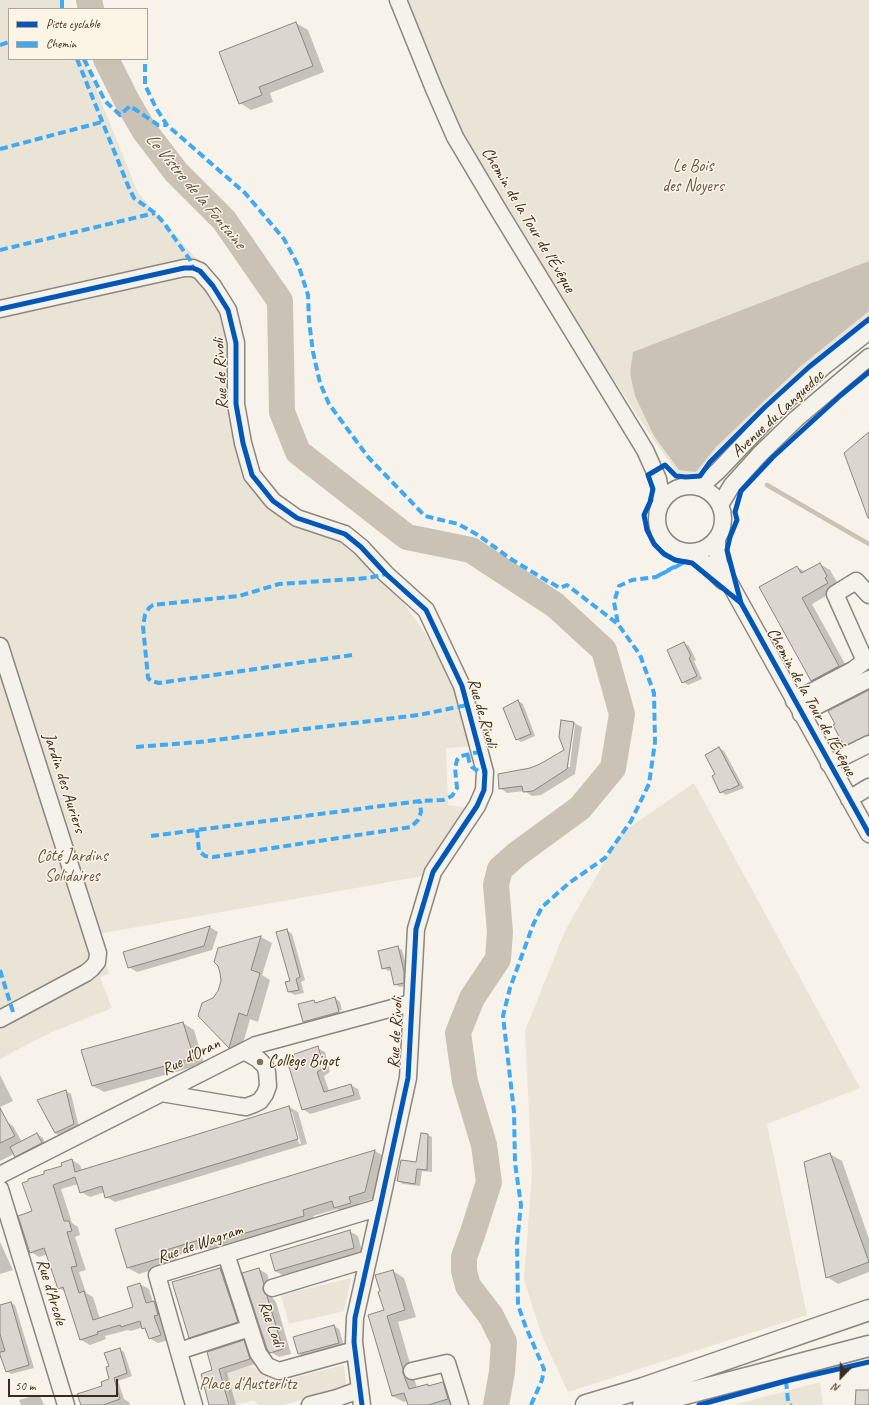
<!DOCTYPE html>
<html>
<head>
<meta charset="utf-8">
<style>
  body { margin:0 }
  #map { position:relative; width:869px; height:1405px; overflow:hidden; background:#f7f3ea; font-family:Caveat,sans-serif }
  canvas { display:block }
  .legend { position:absolute; left:8px; top:8px; width:140px; height:52px; box-sizing:border-box; background:#fcf5e5; border:1px solid #afa495; margin:0; padding:5px 7px; list-style:none; font-size:12px; color:#3b2a1e }
  .legend li { display:flex; align-items:center; gap:8px; height:20px }
  .legend b { width:20px; border:1px solid #afa495 }
  .north { position:absolute; left:821px; top:1357px; width:40px; height:40px; -webkit-text-stroke:3px #fcf5e5; paint-order:stroke; rotate:203deg; font-size:11px; font-weight:700; line-height:16px; text-align:center; color:#3b2a1e }
  .north::after { content:''; display:block; margin:auto; width:14px; height:18px; background:#3b2a1e; clip-path:polygon(50% 0,100% 100%,50% 72%,0 100%) }
  .scale { position:absolute; left:8px; top:1379px; width:110px; height:18px; box-sizing:border-box; border:2px solid #3b2a1e; border-top:0; padding-left:5px; font-size:12px; line-height:14px; white-space:nowrap; color:#3b2a1e; -webkit-text-stroke:3px #fcf5e5; paint-order:stroke }
</style>
</head>
<body>
<div id="map">
<canvas width="869" height="1405"></canvas>
<ul class="legend">
<li><b style="height:5px;background:#0057b8"></b>Piste cyclable</li>
<li><b style="height:5px;background:#3fa9f5"></b>Chemin</li>
</ul>
<div class="north">N</div>
<div class="scale">50 m</div>
</div>
<script>
const g = document.querySelector('canvas').getContext('2d');
g.lineJoin = 'round';
function fill(path, color) { g.fillStyle = color; g.fill(path, 'evenodd'); }
const poly = rows => new Path2D(rows.map(r => 'M' + r).join(''));
function stroke(path, color, width, dash) { g.strokeStyle = color; g.lineWidth = width; g.lineCap = dash ? 'butt' : 'round'; g.setLineDash(dash || []); g.stroke(path); }
function write(font, color, halo, rows, align = 'center') {
  g.font = font + ' Caveat,sans-serif'; g.lineWidth = 3; g.setLineDash([]); g.textBaseline = 'middle'; g.strokeStyle = halo; g.fillStyle = color; for (const [text, x, y, turn = 0] of rows) {
    g.save(); g.translate(x, y); g.rotate((+turn || 0) * Math.PI / 180); g.textAlign = isNaN(turn) ? turn : align; if (halo) g.strokeText(text, 0, 0); g.fillText(text, 0, 0); g.restore();
  }
}
const green = poly([
  [0,0,60,0,64,9,9,9,9,59,84,59,138,193,195,257,223,320,230,362,230,415,240,460,261,497,287,523,341,542,357,555,406,606,444,661,473,746,446,748,448,805,469,808,423,876,98,934,109,974,100,977,112,1008,52,1032,0,1059],
  [407,0,869,0,869,316,841,338,779,391,715,452,702,467,698,473,678,474,653,439,593,348,484,173,449,105],
  [694,783,860,1088,767,1124,807,1315,568,1392,542,1336,524,1280,532,1174,525,1031,565,931,621,833],
  [351,1278,344,1311,289,1324,281,1295],
  [344,1365,346,1387,283,1405,259,1405,253,1401,231,1405,224,1372,252,1366,277,1382],
  [820,1382,823,1405,734,1405]
]);
const water = poly([
  [869,261,869,311,802,365,716,447,696,472,679,470,654,436,635,396,630,373,633,352]
]);
const shadow = poly([
  [296,23,308,30,324,72,270,93,273,102,251,110,240,103],
  [820,564,830,570,837,582,835,584,838,589,812,604,850,673,822,687,812,681,760,587,797,567,806,572],
  [684,643,689,646,696,660,694,661,702,679,688,685,683,682],
  [869,691,869,742,853,750,845,745],
  [518,701,523,704,535,736,521,742,517,739],
  [562,722,574,723,582,727,575,774,541,795,532,796,524,791,507,793,500,788,499,775,531,768,541,764,565,750,560,736],
  [573,725,575,725,571,755,569,755],
  [569,755,571,755,570,767,568,767],
  [719,748,724,751,744,788,726,795,721,792,716,774],
  [210,927,218,932,212,950,137,972,129,967,124,952],
  [287,930,292,934,305,980,301,982,304,993,295,995,289,992,286,983,291,981],
  [261,937,272,943,262,975,270,980,258,1022,250,1019,240,1054,229,1047,199,1016,219,991,222,981,218,949],
  [397,947,402,950,409,975,408,985,400,987,395,984,392,970,388,971,383,968],
  [335,998,340,1002,342,1010,306,1020,306,1022,343,1011,344,1015,309,1025,304,1021,314,1001,318,1003],
  [183,1023,194,1030,204,1064,104,1092,93,1086],
  [317,1048,325,1052,330,1072,324,1076,329,1091,351,1085,358,1089,361,1099,310,1114,303,1109],
  [0,1075,13,1101,0,1107],
  [66,1091,71,1094,79,1127,60,1136,55,1133],
  [289,1107,298,1112,307,1144,115,1202,106,1197,105,1192,90,1197,81,1192,78,1184,61,1189,72,1223,78,1227,80,1235,75,1237,86,1270,79,1272,86,1293,93,1297,100,1319,135,1308,140,1284,149,1289,153,1302,163,1307,169,1340,158,1343,149,1338,147,1330,143,1327,131,1331,128,1330,105,1336,106,1339,90,1345,81,1340,66,1292,59,1288,48,1254,39,1257,31,1252,33,1212,45,1174,63,1166,72,1160,80,1165,82,1171],
  [290,1112,292,1112,301,1144,299,1144],
  [7,1122,13,1126,22,1142,37,1134,43,1138,47,1147,22,1160,14,1154,0,1161,0,1125],
  [427,1135,432,1137,432,1172,422,1171,420,1186,403,1184,398,1181,417,1164],
  [375,1151,385,1157,375,1198,359,1203,361,1209,345,1214,337,1209,313,1216,315,1222,213,1252,205,1247,176,1256,178,1262,139,1274,128,1268],
  [830,1154,842,1161,869,1239,869,1272,838,1284,827,1277],
  [349,1231,358,1236,362,1252,284,1276,275,1271],
  [0,1242,13,1270,0,1274],
  [220,1269,223,1270,240,1323,192,1339,189,1337,173,1283],
  [259,1269,267,1274,272,1289,271,1296,276,1302,291,1354,279,1357,270,1352],
  [393,1271,404,1278,416,1317,398,1322,417,1388,443,1383,454,1389,459,1405,409,1405,408,1401,404,1402,392,1396,385,1311],
  [11,1303,15,1305,34,1368,11,1374,7,1371,0,1352,0,1306],
  [334,1326,339,1329,344,1346,305,1357,299,1354],
  [244,1341,252,1346,258,1363,227,1373,236,1405,211,1405,214,1371],
  [119,1349,124,1352,132,1376,118,1381,124,1399,129,1402,130,1405,82,1405,111,1380,110,1367],
  [36,1395,41,1398,44,1405,21,1405,19,1400]
]);
const stream = poly([
  [767,485,869,544]
]);
const river = poly([
  [89,0,91,9],
  [106,59,127,101,144,130,176,172,224,220,280,301,282,412,298,452,407,537,471,550,555,605,604,650,622,714,613,768,580,808,517,854,500,869,496,885,500,932,498,959,472,998,458,1033,465,1082,484,1145,489,1182,473,1232,464,1257,464,1271,468,1286,491,1316,504,1342,502,1372,496,1405]
]);
const building = poly([
  [296,22,313,66,259,87,262,95,239,104,219,52,296,22],
  [869,432,869,518,868,518,844,453,869,432],
  [820,563,827,576,825,578,828,583,802,598,839,666,811,681,759,587,797,566,801,573,820,563],
  [684,642,691,656,689,658,697,676,682,683,667,650,684,642],
  [869,690,869,735,844,746,833,725,835,724,828,711,869,690],
  [518,700,531,734,516,740,503,708,518,700],
  [561,720,574,722,567,769,533,791,523,792,522,786,499,789,498,774,530,768,540,764,564,750,559,737,561,720],
  [719,747,739,785,729,790,728,789,720,793,712,776,715,774,705,755,719,747],
  [210,926,204,946,128,968,123,952,210,926],
  [287,929,300,977,296,979,299,990,288,992,285,982,290,981,276,932,287,929],
  [261,936,251,970,260,973,247,1016,239,1013,229,1048,198,1016,202,1003,213,998,218,991,221,981,220,973,218,966,214,962,218,948,261,936],
  [398,946,404,971,404,983,394,985,390,967,382,969,378,951,398,946],
  [335,997,339,1012,303,1022,298,1004,314,1000,315,1003,335,997],
  [183,1022,194,1058,92,1086,81,1050,183,1022],
  [318,1046,324,1068,317,1072,324,1092,351,1084,354,1095,302,1110,286,1057,318,1046],
  [66,1090,74,1124,55,1133,37,1100,66,1090],
  [289,1106,298,1139,105,1198,102,1186,80,1193,75,1177,53,1185,64,1221,69,1221,72,1231,67,1232,77,1266,71,1267,79,1293,84,1291,93,1320,133,1307,127,1287,140,1283,146,1303,154,1301,158,1315,154,1316,161,1335,149,1339,145,1328,142,1329,140,1321,121,1327,120,1325,97,1332,98,1334,80,1340,63,1287,58,1289,44,1248,30,1253,18,1216,32,1211,22,1183,28,1181,28,1179,44,1174,44,1171,62,1166,61,1163,72,1159,75,1172,289,1106],
  [0,1108,15,1136,0,1143,0,1108],
  [37,1133,42,1143,15,1157,10,1147,37,1133],
  [421,1133,428,1134,427,1170,417,1169,415,1184,397,1181,401,1160,416,1162,421,1133],
  [375,1150,365,1192,349,1197,351,1203,334,1208,332,1201,303,1210,304,1216,201,1246,199,1240,166,1250,168,1256,127,1268,115,1229,375,1150],
  [830,1153,869,1262,826,1278,804,1162,830,1153],
  [350,1230,354,1248,275,1271,270,1254,350,1230],
  [220,1268,238,1322,189,1338,172,1282,220,1268],
  [259,1268,264,1284,263,1290,267,1296,283,1349,270,1353,267,1349,242,1273,259,1268],
  [393,1270,405,1310,387,1316,403,1369,403,1373,409,1389,428,1384,428,1386,443,1382,448,1399,428,1405,408,1405,404,1393,392,1396,368,1315,384,1310,378,1292,380,1291,375,1275,393,1270],
  [11,1302,29,1365,6,1372,0,1355,0,1352,5,1351,0,1334,0,1305,11,1302],
  [334,1325,339,1343,298,1354,293,1337,334,1325],
  [244,1340,250,1359,219,1369,229,1405,209,1405,201,1374,212,1370,207,1352,244,1340],
  [120,1348,127,1373,114,1378,120,1399,103,1405,81,1405,77,1394,102,1386,101,1382,109,1379,106,1367,109,1366,104,1353,120,1348],
  [856,1390,869,1390,869,1405,855,1405,856,1390]
]);
const minor = poly([
  [398,0,434,89,455,137,499,211,645,450,658,479,662,502],
  [0,309,184,268,193,268,200,271,213,286,228,310,236,343,236,404,243,443,252,475,273,501,297,518,345,534,361,547,386,574,426,610,462,686,485,772,484,790,477,806,433,872,416,929,408,1078,380,1207,355,1318,354,1342,362,1405],
  [696,486,710,478,718,471,773,413,823,367,869,331],
  '657 519a33 33 0 1 1 66 0a33 33 0 1 1-66 0Z',
  [720,505,732,485,760,454,796,419,869,357],
  [717,538,717,553,719,564,869,834],
  [693,552,723,581],
  [869,595,856,581,835,594,865,661,869,658],
  [0,646,98,953,97,962,92,968,86,973,0,1019],
  [794,701,853,670,865,661],
  [801,714,869,679],
  [829,764,869,744],
  [849,799,869,787],
  [161,1093,239,1106,246,1107,254,1104,260,1101,265,1094,268,1086,267,1072,265,1066,258,1059,244,1051],
  [0,1175,256,1045,411,1003],
  [0,1189,66,1405],
  [226,1254,258,1353,267,1366,279,1371,355,1350],
  [272,1288,368,1259],
  [179,1351,250,1328],
  [412,1371,447,1363,460,1405],
  [194,1405,157,1275,380,1207],
  [310,1405,337,1398,359,1390]
]);
const major = poly([
  [586,1405,643,1388,869,1310],
  [643,1405,869,1346]
]);
const quiet = poly([
  [62,0,62,9],
  [0,45,9,42],
  [77,59,129,188,134,198,155,213,164,223,190,260,193,268],
  [84,59,105,101,120,115,130,106,158,125,167,125],
  [145,64,145,85,156,108,167,125,245,193,284,239,299,267,308,295,309,321,313,352,320,383,329,404,368,457,425,516,458,524,478,535,511,559,544,579,560,588,567,585,618,624],
  [0,149,102,122],
  [0,250,155,213],
  [352,655,159,683,151,681,148,678,143,626,145,615,149,608,153,605,239,596,279,584,368,578,386,574],
  [136,747,199,742,419,715,467,705],
  [468,755,469,761,472,767,478,771,485,772],
  [197,830,199,851,205,856,213,857,411,827,418,820,421,812,420,801],
  [151,836,420,801,443,800,452,796,457,788,455,768,457,760,461,756,479,752],
  [0,970,13,1012],
  [786,1381,788,1401,791,1405],
  [531,1405,542,1380,544,1369,525,1325,518,1305,517,1243,521,1205,515,1163,514,1112,503,1016,510,988,533,925,542,907,569,883,605,858,631,821,649,784,655,742,654,693,640,655,618,624,614,602,619,586,632,580,656,577,685,562,672,568,656,577]
]);
const cycleway = poly([
  [0,309,184,268,193,268,200,271,213,286,228,310,236,343,236,404,243,443,252,475,273,501,297,518,345,534,361,547,386,574,426,610,462,686,485,772,484,790,477,806,433,872,416,929,408,1078,380,1207,355,1318,354,1342,362,1405],
  [869,372,841,395,773,457,741,491,735,512,737,520,730,537,727,550,741,603,869,834],
  [741,603,692,563,675,560,664,554,654,544,647,530,644,515,650,502,653,489,648,475,665,465,676,476,686,477,700,476,710,462,765,407,809,367,869,319],
  [699,1405,786,1381,869,1362]
]);
const markers = [
  [260,1062,4,"#7d7065"]
];
const parkNames = [
  ["Le Bois",693,167],
  ["des Noyers",693,187],
  ["Côté Jardins",72,857],
  ["Solidaires",72,877],
  ["Place d'Austerlitz",248,1385]
];
const streetNames = [
  ["Chemin de la Tour de l'Évêque",528,220,59],
  ["Rue de Rivoli",221,374,-93],
  ["Avenue du Languedoc",778,414,-43],
  ["Chemin de la Tour de l'Évêque",811,702,61],
  ["Rue de Rivoli",482,713,74],
  ["Jardin des Auriers",64,783,72],
  ["Rue de Rivoli",396,1033,-87],
  ["Rue d'Oran",191,1057,-27],
  ["Rue de Wagram",200,1244,-19],
  ["Rue d'Arcole",51,1292,73],
  ["Rue Lodi",271,1324,70]
];
const poiNames = [
  ["Collège Bigot",268,1062]
];
const waterNames = [
  ["Le Vistre de la Fontaine",195,191,50]
];
fill(green, '#eae4d7');
fill(water, '#cac2b5');
fill(shadow, '#0003');
stroke(stream, '#cac2b5', 4.5);
stroke(river, '#cac2b5', 26);
fill(building, '#dbd7d0');
stroke(building, '#8b867f', 1);
stroke(minor, '#8b867f', 19);
stroke(major, '#8b867f', 23);
stroke(minor, '#f5f2ec', 16);
stroke(major, '#f5f2ec', 20);
stroke(quiet, '#3fa9f5', 4, [8, 4]);
stroke(cycleway, '#0057b8', 5);
for (const [x, y, r, color] of markers) { const dot = new Path2D(); dot.arc(x, y, r, 0, 2 * Math.PI); g.fillStyle = color; g.fill(dot); stroke(dot, '#fcf5e5', 1.5); }
write('17px', '#645648', '#fcf5e5', parkNames);
write('17px', '#3b2a1e', '#fcf5e5', streetNames);
write('17px', '#3b2a1e', '#fcf5e5', poiNames, 'left');
write('italic 18px', '#605144', '#fcf5e5', waterNames);
</script>
</body>
</html>
